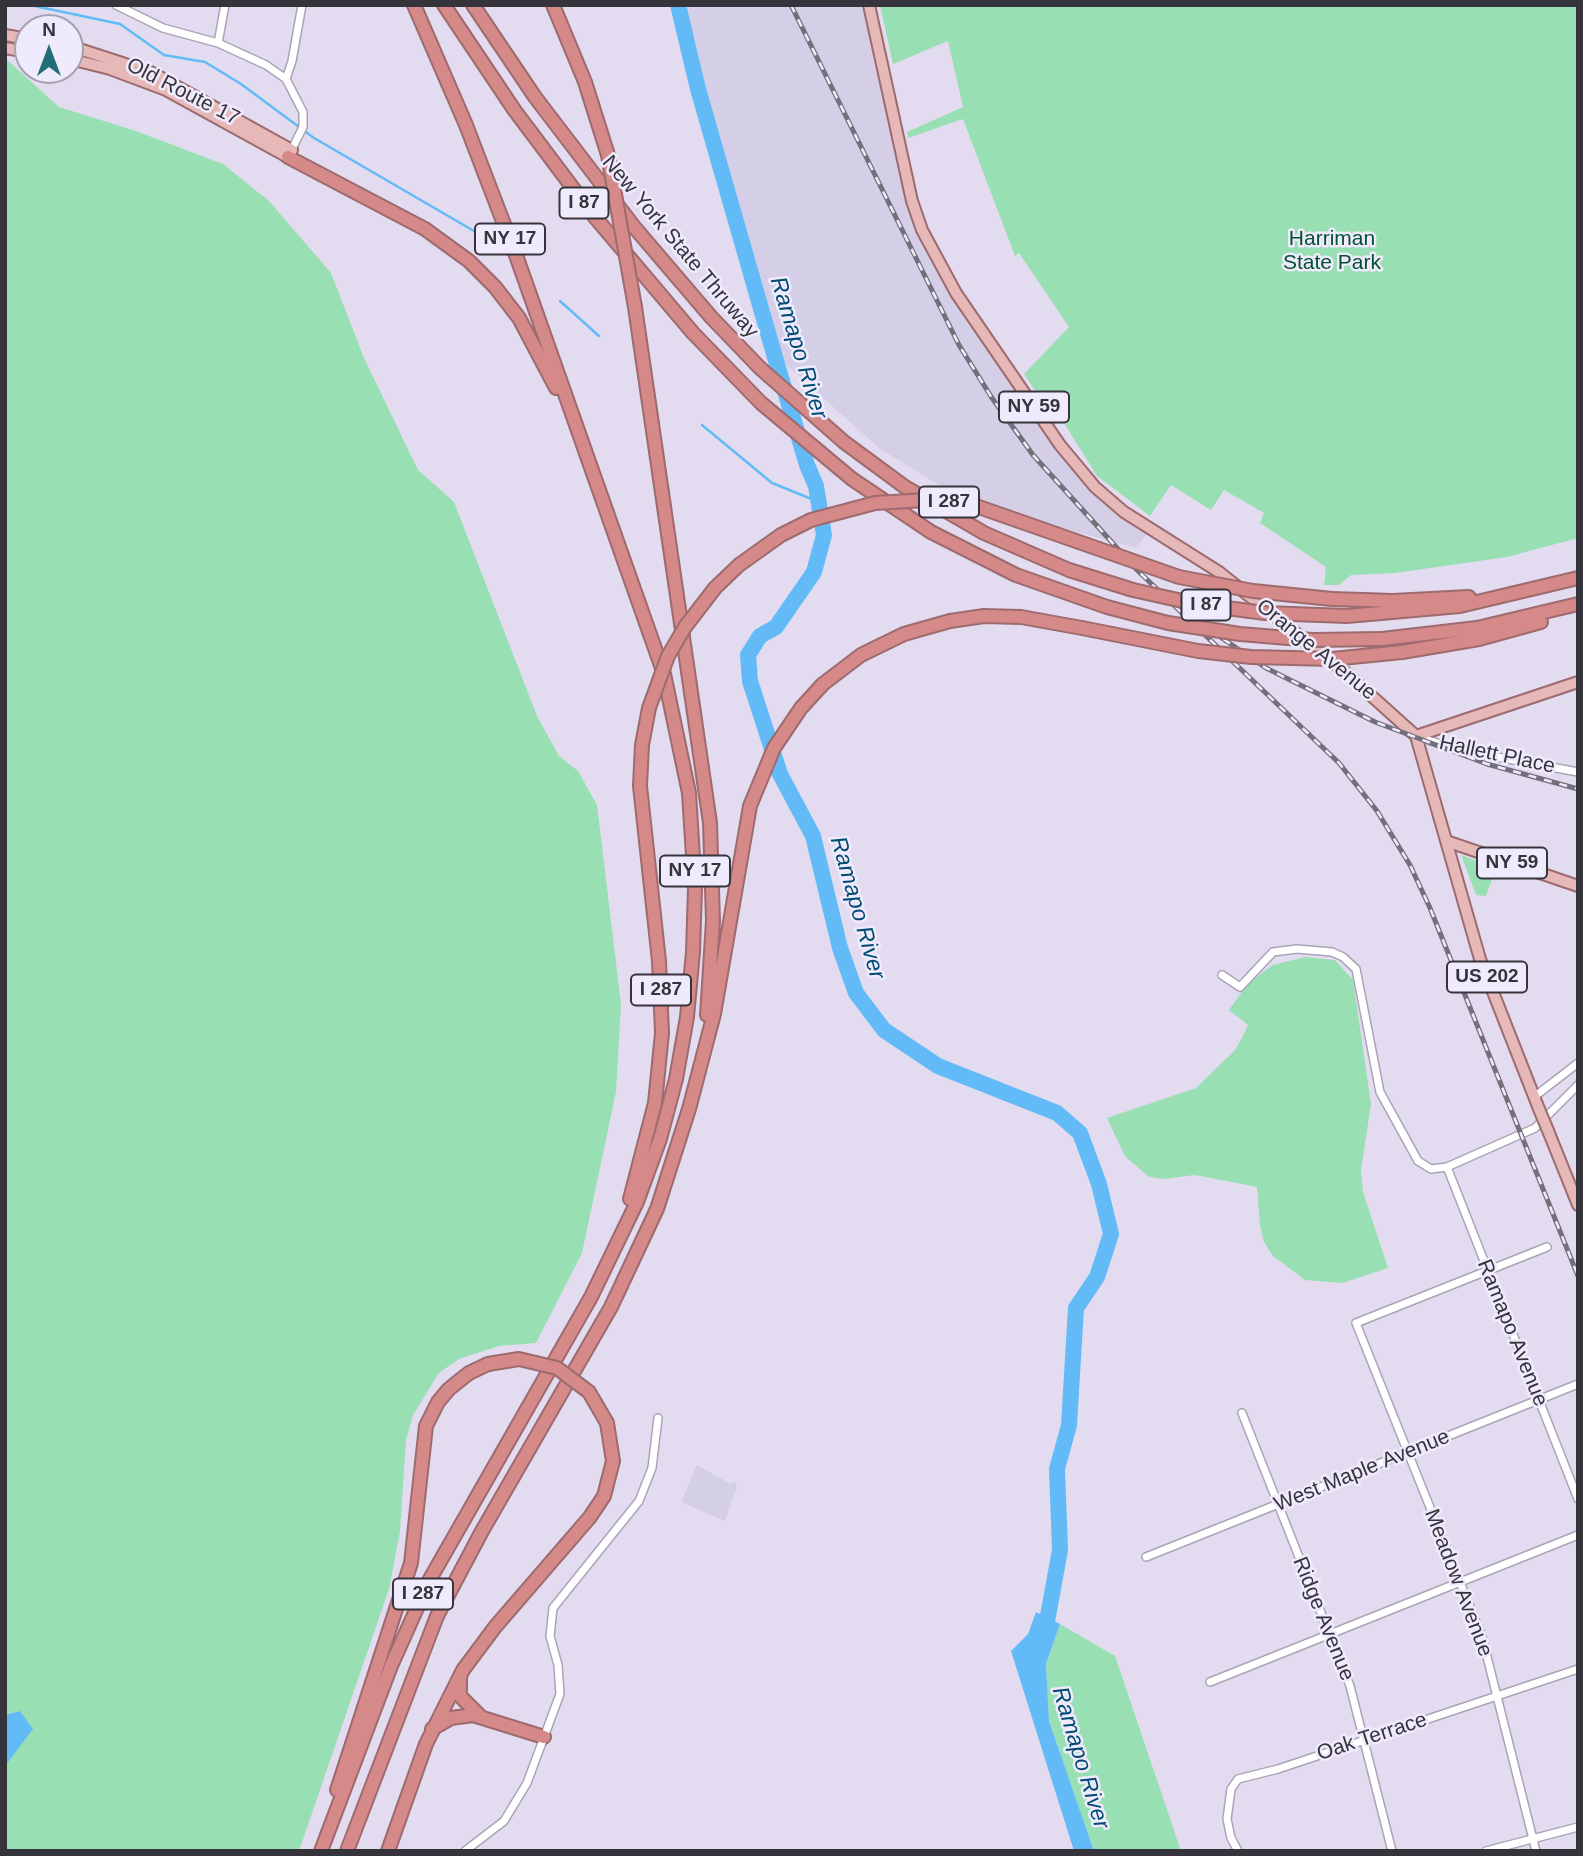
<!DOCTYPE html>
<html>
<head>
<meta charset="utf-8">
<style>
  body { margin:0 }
  #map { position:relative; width:1583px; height:1856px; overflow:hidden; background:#e3dcf0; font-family:Helvetica,sans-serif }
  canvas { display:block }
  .frame { position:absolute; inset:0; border:7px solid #36343b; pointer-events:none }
  .north { position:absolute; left:14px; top:14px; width:70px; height:70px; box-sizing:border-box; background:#f0eafd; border:2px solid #a6a1af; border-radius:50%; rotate:0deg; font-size:19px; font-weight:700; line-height:28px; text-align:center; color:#36343b }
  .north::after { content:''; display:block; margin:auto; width:24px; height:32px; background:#236d76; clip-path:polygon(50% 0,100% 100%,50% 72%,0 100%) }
</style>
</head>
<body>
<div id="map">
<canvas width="1583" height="1856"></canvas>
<div class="frame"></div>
<div class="north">N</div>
</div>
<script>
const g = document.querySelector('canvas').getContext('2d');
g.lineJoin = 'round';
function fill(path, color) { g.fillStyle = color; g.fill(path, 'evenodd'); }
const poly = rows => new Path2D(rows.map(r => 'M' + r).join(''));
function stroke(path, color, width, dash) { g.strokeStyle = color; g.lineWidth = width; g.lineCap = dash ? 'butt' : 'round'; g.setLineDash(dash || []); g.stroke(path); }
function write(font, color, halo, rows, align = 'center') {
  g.font = font + ' Helvetica,sans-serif'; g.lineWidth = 5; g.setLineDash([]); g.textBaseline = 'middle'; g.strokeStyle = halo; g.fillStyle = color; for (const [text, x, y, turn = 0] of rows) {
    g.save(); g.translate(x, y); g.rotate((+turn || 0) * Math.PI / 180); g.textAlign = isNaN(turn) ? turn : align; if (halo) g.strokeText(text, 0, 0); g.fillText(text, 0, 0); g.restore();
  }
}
const built = poly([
  [678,5,869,5,905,169,938,262,1079,469,1152,529,1135,548,1049,524,942,487,879,448,774,354,698,89],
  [697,1465,731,1484,735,1481,737,1486,725,1521,681,1502]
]);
const green = poly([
  [880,5,1578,5,1578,538,1507,557,1395,573,1351,575,1339,585,1324,585,1326,567,1260,523,1264,513,1224,490,1211,510,1171,485,1150,516,1097,476,1059,415,1054,418,1024,374,1069,327,1019,253,1015,256,963,119,908,138,907,132,963,107,948,41,893,64],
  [5,58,59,107,136,131,223,164,269,201,331,273,364,358,418,470,454,502,537,716,559,756,578,771,597,805,621,1004,616,1092,582,1253,536,1343,499,1346,459,1359,439,1373,413,1415,406,1440,400,1532,389,1589,299,1851,5,1851,5,1766,10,1759,20,1711,5,1715],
  [1461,855,1496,868,1486,896,1476,895],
  [1305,957,1335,960,1353,980,1371,1104,1361,1170,1363,1192,1388,1268,1342,1283,1305,1280,1273,1256,1264,1242,1260,1226,1257,1187,1195,1175,1164,1179,1149,1177,1125,1156,1107,1118,1196,1088,1235,1050,1243,1036,1248,1025,1229,1010,1248,983,1273,965],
  [1060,1624,1115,1656,1181,1851,1094,1851,1049,1721,1046,1664]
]);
const water = poly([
  [1036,1612,1060,1624,1046,1664,1049,1721,1094,1851,1074,1851,1011,1651,1028,1634],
  [20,1711,33,1729,5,1766,5,1715]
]);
const stream = poly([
  [30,5,120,24,164,55,205,62,241,84,314,138,486,238],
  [560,301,599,336],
  [702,425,772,483,819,502]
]);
const river = poly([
  [678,5,698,89,774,354,807,465,816,486,824,535,814,572,776,627,760,636,748,655,750,681,780,774,813,836,840,948,856,993,884,1030,938,1066,1057,1113,1080,1133,1099,1184,1111,1234,1097,1277,1076,1308,1069,1425,1057,1469,1060,1550,1044,1638]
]);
const street = poly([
  [116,5,163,28,218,43,266,65,286,79,303,112,303,127,291,151],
  [218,43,225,5],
  [286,79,292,61,302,5],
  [1417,736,1454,749,1578,772],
  [1222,975,1240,987,1273,952,1297,949,1332,952,1343,957,1356,969,1380,1092,1418,1161,1431,1169,1447,1167,1535,1128,1578,1085],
  [1534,1097,1578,1063],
  [1447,1167,1578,1499],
  [1242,1413,1350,1686,1392,1851],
  [1146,1557,1578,1384],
  [1210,1682,1578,1535],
  [465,1851,504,1821,527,1783,560,1694,558,1665,550,1636,553,1608,639,1501,652,1468,658,1418],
  [1238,1851,1231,1838,1227,1819,1231,1789,1238,1779,1278,1769,1578,1669],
  [1486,1851,1578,1827],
  [1536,1851,1482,1637,1356,1323,1547,1247]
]);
const primary = poly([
  [869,5,912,201,922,230,956,293,1060,445,1095,487,1124,512,1219,572,1345,672,1416,736,1480,959,1539,1109],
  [5,35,28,39],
  [70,46,153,73,292,150],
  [5,48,28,52],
  [70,59,110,69,166,90,288,157],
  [1416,736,1578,682],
  [1446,841,1578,886],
  [1549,1133,1578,1205]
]);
const highway = poly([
  [444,5,515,111,594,216,693,333,761,403,852,479,931,532,1016,575,1107,607],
  [473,5,535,97,635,228,711,317,760,368,844,442,905,487,984,533,1069,570],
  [553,5,585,82,608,155],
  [288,157,425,229,469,261,495,287,519,318,556,388],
  [635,307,710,823,713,921,707,1015],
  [1332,599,1393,601,1469,597],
  [1347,616,1460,606,1578,578],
  [1382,639,1477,628,1578,604],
  [1402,652,1479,639,1541,622],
  [630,1199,655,1103,662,1033,659,961,640,786,642,745,649,708],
  [460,1678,460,1696,481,1717],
  [432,1729,451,1718,473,1715,544,1737],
  [337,1790,411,1563,426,1426,438,1402,449,1389,469,1373,488,1364],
  [321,1851,391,1666,430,1579,591,1297,637,1202,660,1139,676,1079,687,1017,693,952,695,888,689,793,664,674,517,258,466,125,414,5],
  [347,1851,437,1616,482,1531,611,1307,657,1209,689,1109,714,1014,750,806,774,748,801,708,823,684,861,655,904,634,950,621,984,616,1021,617,1082,628],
  [388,1851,426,1744,463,1670,495,1627,590,1517,604,1496,613,1461,607,1423]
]);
const rail = poly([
  [791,5,959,345,992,398,1033,455,1137,570,1339,763,1377,811,1410,865,1430,908,1578,1276],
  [1210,630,1266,668,1375,722,1487,764,1578,789]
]);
const primaryBridge = poly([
  [1539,1109,1549,1133]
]);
const highwayBridge = poly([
  [608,155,635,307],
  [1069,570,1133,590,1196,604,1265,613,1347,616],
  [1107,607,1168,623,1240,634,1312,640,1382,639],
  [1082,628,1198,651,1251,657,1332,659,1402,652],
  [649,708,668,656,685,627,715,588,739,565,781,535,811,520,875,503,927,500,976,506,1179,577,1253,591,1332,599],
  [488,1364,519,1359,557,1368,589,1392,607,1423]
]);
const shields = [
  [584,203,49],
  [510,239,70],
  [1034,407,70],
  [949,502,60],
  [1206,605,49],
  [1512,863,70],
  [695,871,70],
  [1487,977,80],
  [661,990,60],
  [423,1594,60]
];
const shieldNames = [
  ["I 87",584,203],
  ["NY 17",510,239],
  ["NY 59",1034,407],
  ["I 287",949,502],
  ["I 87",1206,605],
  ["NY 59",1512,863],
  ["NY 17",695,871],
  ["US 202",1487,977],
  ["I 287",661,990],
  ["I 287",423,1594]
];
const streetNames = [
  ["Old Route 17",183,92,27],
  ["New York State Thruway",680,247,50],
  ["Orange Avenue",1316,650,39],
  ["Hallett Place",1497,755,12],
  ["Ramapo Avenue",1512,1333,68],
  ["West Maple Avenue",1362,1471,-22],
  ["Meadow Avenue",1458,1583,69],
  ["Ridge Avenue",1323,1619,68],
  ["Oak Terrace",1372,1737,-18]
];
const parkNames = [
  ["Harriman",1332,239],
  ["State Park",1332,263]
];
const waterNames = [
  ["Ramapo River",798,348,73],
  ["Ramapo River",857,908,74],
  ["Ramapo River",1080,1758,73]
];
fill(built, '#d5cee7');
fill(green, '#99dfb4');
fill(water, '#62bbf7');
stroke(stream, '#62bbf7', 2.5);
stroke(river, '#62bbf7', 16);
stroke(street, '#aaa4b7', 10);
stroke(primary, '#9d6b6e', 14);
stroke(highway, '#9d6b6e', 16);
stroke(street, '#fff', 7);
stroke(primary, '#e6b8b8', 10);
stroke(highway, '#d58989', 12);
stroke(rail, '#74707b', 5);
stroke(rail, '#f0eafd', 2.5, [8]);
stroke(primaryBridge, '#9d6b6e', 14, []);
stroke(highwayBridge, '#9d6b6e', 16, []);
stroke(primaryBridge, '#e6b8b8', 10);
stroke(highwayBridge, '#d58989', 12);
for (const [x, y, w] of shields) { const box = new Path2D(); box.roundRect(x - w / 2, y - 15.5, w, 31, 5); g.fillStyle = '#f0eafd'; g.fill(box); stroke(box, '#36343b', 2); }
write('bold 19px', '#36343b', null, shieldNames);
write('21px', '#36343b', '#f0eafd', streetNames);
write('21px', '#03522f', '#f0eafd', parkNames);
write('italic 23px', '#004b72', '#f0eafd', waterNames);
</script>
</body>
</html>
